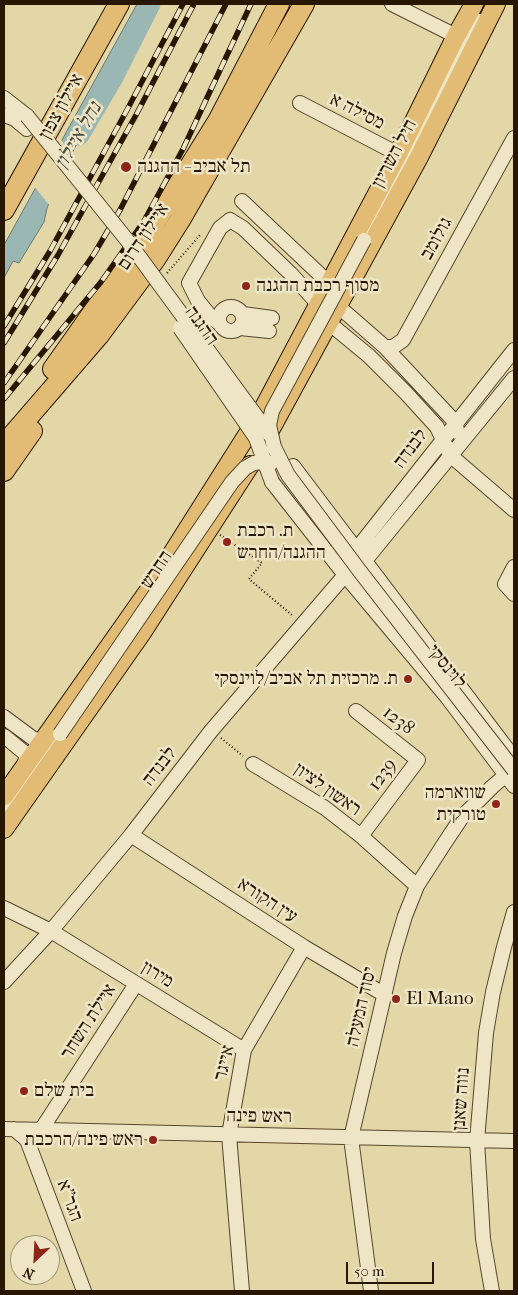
<!DOCTYPE html>
<html>
<head>
<meta charset="utf-8">
<style>
  body { margin:0 }
  #map { position:relative; width:518px; height:1295px; overflow:hidden; background:#e3d7a7; font-family:"IM FELL French Canon",serif }
  canvas { display:block }
  .frame { position:absolute; inset:0; border:5px solid #271601; pointer-events:none }
  .north { position:absolute; left:10px; top:1235px; width:50px; height:50px; box-sizing:border-box; background:#ede5c6; border:1px solid #9e9277; border-radius:50%; rotate:205deg; font-size:14px; font-weight:700; line-height:20px; text-align:center; color:#271601 }
  .north::after { content:''; display:block; margin:auto; width:18px; height:22px; background:#8f2418; clip-path:polygon(50% 0,100% 100%,50% 72%,0 100%) }
  .scale { position:absolute; left:346px; top:1262px; width:88px; height:22px; box-sizing:border-box; border:2px solid #271601; border-top:0; padding-left:6px; font-size:15px; line-height:18px; white-space:nowrap; color:#271601; -webkit-text-stroke:4px #ede5c6; paint-order:stroke }
</style>
</head>
<body>
<div id="map">
<canvas width="518" height="1295"></canvas>
<div class="frame"></div>
<div class="north">N</div>
<div class="scale">50 m</div>
</div>
<script>
const g = document.querySelector('canvas').getContext('2d');
g.lineJoin = 'round';
function fill(path, color) { g.fillStyle = color; g.fill(path, 'evenodd'); }
const poly = rows => new Path2D(rows.map(r => 'M' + r).join(''));
function stroke(path, color, width, dash) { g.strokeStyle = color; g.lineWidth = width; g.lineCap = dash ? 'butt' : 'round'; g.setLineDash(dash || []); g.stroke(path); }
function write(font, color, halo, rows, align = 'center') {
  g.font = font + ' "IM FELL French Canon","Frank Ruhl Libre",serif'; g.lineWidth = 5; g.setLineDash([]); g.textBaseline = 'middle'; g.strokeStyle = halo; g.fillStyle = color; for (const [text, x, y, turn = 0] of rows) {
    g.save(); g.translate(x, y); g.rotate((+turn || 0) * Math.PI / 180); g.textAlign = isNaN(turn) ? turn : align; if (halo) g.strokeText(text, 0, 0); g.fillText(text, 0, 0); g.restore();
  }
}
const water = poly([
  [137,4,159,4,125,61,120,59,65,167,47,208,44,222,19,263,13,261,4,278,4,245,137,4]
]);
const pier = poly([
  [59,137,73,156,50,206,33,185]
]);
const river = poly([
  [79,135,112,79,150,4]
]);
const path = poly([
  [167,273,200,235],
  [220,535,262,563,249,579,293,616],
  [221,738,243,756]
]);
const minor = poly([
  [392,4,456,36],
  [4,98,27,116],
  [300,103,398,154],
  [4,115,15,119,27,129],
  [242,201,330,284],
  [364,240,461,52,479,21],
  [329,306,338,306,385,347,456,423,457,432],
  '219 319a12 12 0 1 1 24 0a12 12 0 1 1-24 0Z',
  [243,314,272,318],
  [220,324,211,317,198,301,189,283,220,228,230,220,243,228,291,274,319,305,329,323,369,356,406,393,437,427,450,455,514,510],
  [240,328,269,331],
  [385,347,393,347,403,340,514,138],
  [293,466,514,758],
  [272,482,345,575,447,697,514,786],
  [514,567,505,584,514,594],
  [359,568,514,378],
  [356,711,418,760,361,836],
  [4,717,35,740,41,739,47,736],
  [4,736,26,754,25,767],
  [253,764,325,808,361,836,417,886],
  [4,811,60,734],
  [131,835,304,947,385,995],
  [4,908,51,931,244,1050],
  [4,982,51,931,131,835,211,731,345,575,349,561,356,550,514,350],
  [4,1129,514,1141],
  [14,1129,27,1140,84,1291],
  [41,1130,136,984],
  [242,1291,229,1135,244,1050,304,947],
  [371,1291,351,1138,394,953,405,916,417,886,444,844,462,817,492,787,514,768],
  [492,1291,483,1239,477,1141,486,1033,493,992,504,947,514,912]
]);
const major = poly([
  [267,436,419,157,496,4],
  [4,796,149,590,261,413,398,154,456,36,474,4],
  [4,829,141,634,250,465]
]);
const highway = poly([
  [4,210,119,4],
  [53,369,142,243,172,195,218,121,279,4],
  [4,445,99,335,156,258,180,220,304,4],
  [4,471,32,431]
]);
const rail = poly([
  [4,326,50,251,127,110,183,4],
  [4,343,58,255,136,115,194,4],
  [4,383,94,254,120,210,226,4],
  [4,399,101,282,144,221,183,149,251,4]
]);
const minorBridge = poly([
  [27,116,127,240,270,435],
  [364,240,272,411,269,425,274,447,288,475,362,574,514,770],
  [180,328,256,438,272,482],
  [60,734,232,482,245,468,254,463,261,462,271,463]
]);
const markers = [
  [126,167,6,"#8f2418"],
  [246,286,5,"#8f2418"],
  [227,542,5,"#8f2418"],
  [408,679,5,"#8f2418"],
  [496,804,5,"#8f2418"],
  [396,999,5,"#8f2418"],
  [24,1091,5,"#8f2418"],
  [153,1140,5,"#8f2418"]
];
const streetNames = [
  ["איילון צפון",62,107,-61],
  ["מסילה א",357,112,27],
  ["חיל השריון",395,154,-62],
  ["איילון דרום",144,237,-56],
  ["גולומב",437,239,-61],
  ["ההגנה",201,326,55],
  ["לבנדה",411,449,-53],
  ["החרש",157,570,-56],
  ["לוינסקי",446,667,51],
  ["1238",398,721,38],
  ["לבנדה",160,767,-52],
  ["1239",383,775,-54],
  ["ראשון לציון",327,790,35],
  ["עין הקורא",267,901,33],
  ["מירון",157,975,31],
  ["יסוד המעלה",362,1007,-77],
  ["איילת השחר",89,1022,-57],
  ["אייגר",225,1063,-76],
  ["נווה שאנן",462,1099,-86],
  ["ראש פינה",259,1117,1],
  ["הגר\"א",69,1201,70]
];
const poiNames = [
  ["תל אביב - ההגנה",137,167],
  ["מסוף רכבת ההגנה",256,286],
  ["ת. רכבת",237,531],
  ["ההגנה/החרש",237,553],
  ["ת. מרכזית תל אביב/לוינסקי",398,679,"right"],
  ["שווארמה",486,793,"right"],
  ["טורקית",486,815,"right"],
  ["El Mano",406,999],
  ["בית שלם",34,1091],
  ["ראש פינה/הרכבת",143,1140,"right"]
];
const waterNames = [
  ["נחל איילון",79,136,-60]
];
fill(water, '#9ab7b3');
stroke(water, '#6c776c', 1);
fill(pier, '#e3d7a7');
stroke(river, '#9ab7b3', 21);
stroke(minor, '#56462a', 16);
stroke(major, '#271601', 20);
stroke(highway, '#271601', 22);
stroke(path, '#271601', 2, [1, 2.5]);
stroke(minor, '#ede5c6', 14);
stroke(major, '#e2bc74', 18);
stroke(highway, '#e2bc74', 20);
stroke(rail, '#271601', 5.5);
stroke(rail, '#ede5c6', 4, [11]);
stroke(minorBridge, '#56462a', 16, []);
stroke(minorBridge, '#ede5c6', 14);
for (const [x, y, r, color] of markers) { const dot = new Path2D(); dot.arc(x, y, r, 0, 2 * Math.PI); g.fillStyle = color; g.fill(dot); stroke(dot, '#ede5c6', 2); }
write('19px', '#271601', '#ede5c6', streetNames);
write('19px', '#271601', '#ede5c6', poiNames, 'left');
write('italic 20px', '#4f4e3f', '#ede5c6', waterNames);
</script>
</body>
</html>
